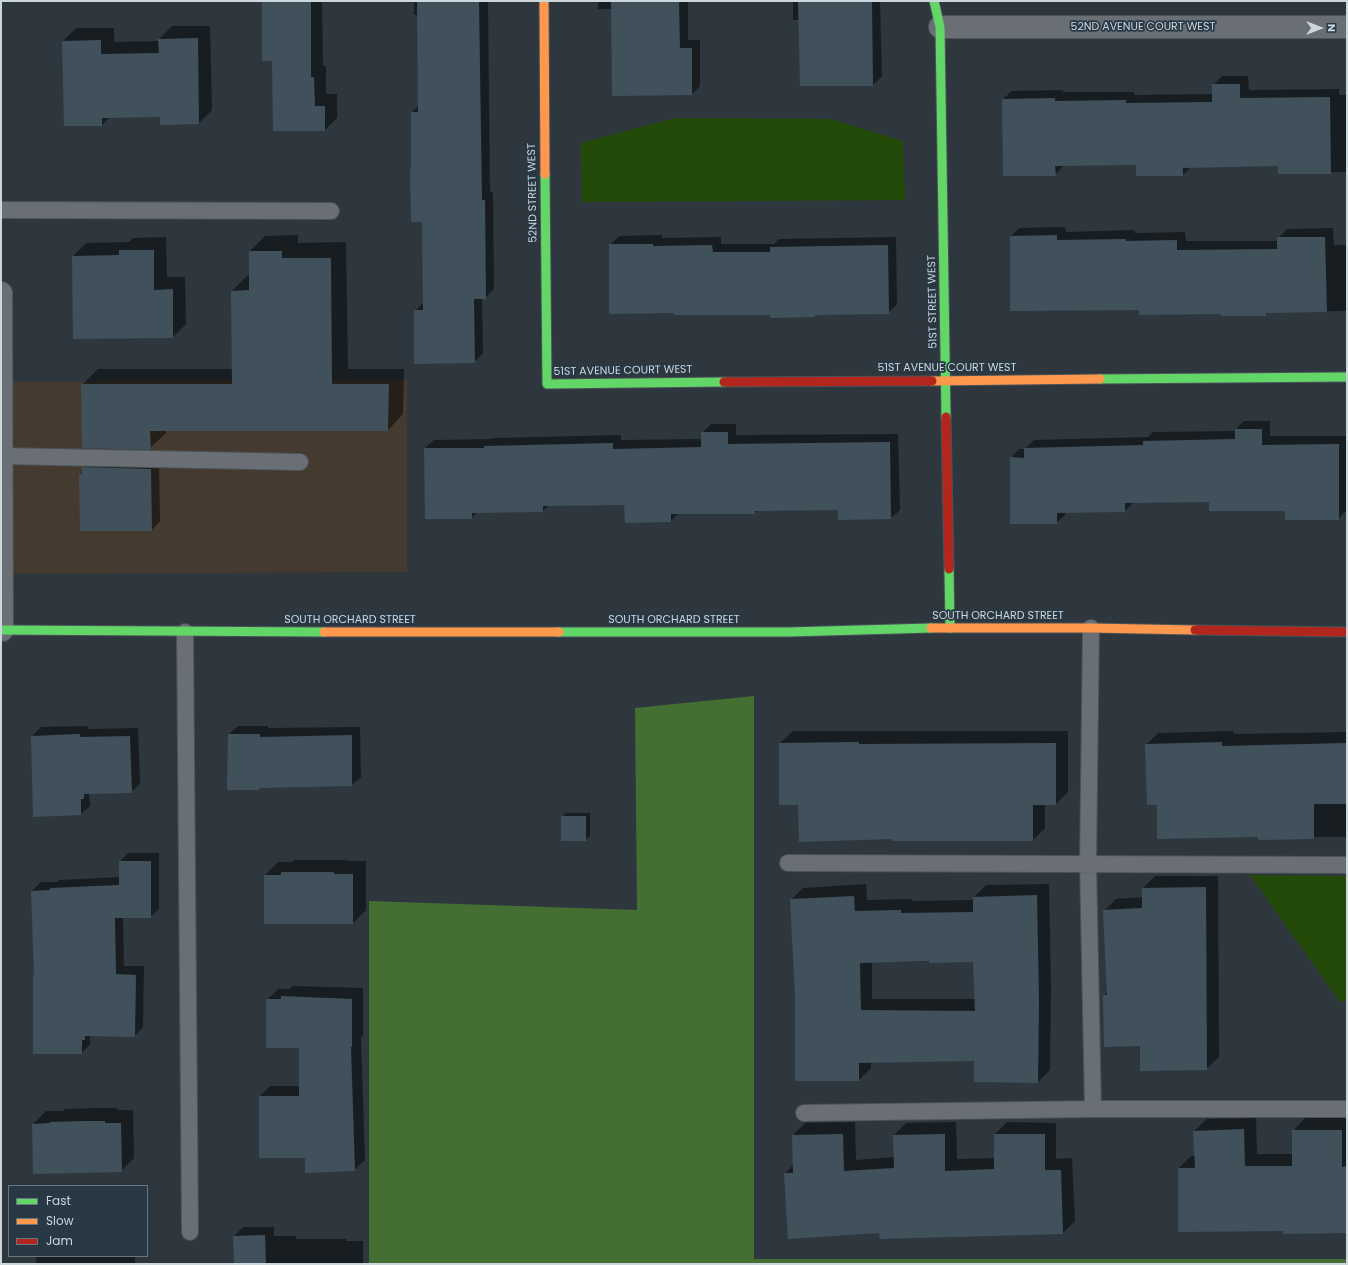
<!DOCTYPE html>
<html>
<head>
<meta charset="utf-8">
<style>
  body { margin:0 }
  #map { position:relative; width:1348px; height:1265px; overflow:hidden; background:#2e373e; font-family:Poppins,sans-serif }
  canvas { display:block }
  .frame { position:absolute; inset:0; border:2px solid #ccd6dd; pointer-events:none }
  .legend { position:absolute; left:8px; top:1185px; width:140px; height:72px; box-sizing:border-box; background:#283844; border:1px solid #6a7781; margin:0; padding:5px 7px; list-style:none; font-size:12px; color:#ccd6dd }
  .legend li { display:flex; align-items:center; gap:8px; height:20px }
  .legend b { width:20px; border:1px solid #6a7781 }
  .north { position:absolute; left:1300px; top:8px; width:40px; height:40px; -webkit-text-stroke:3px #283844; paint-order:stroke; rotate:90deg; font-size:11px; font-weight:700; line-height:16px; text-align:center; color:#ccd6dd }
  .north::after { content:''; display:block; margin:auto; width:14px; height:18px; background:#ccd6dd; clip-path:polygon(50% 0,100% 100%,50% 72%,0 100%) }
</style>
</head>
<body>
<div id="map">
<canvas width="1348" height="1265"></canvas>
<div class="frame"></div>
<ul class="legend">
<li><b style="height:5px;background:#63d668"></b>Fast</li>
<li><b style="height:5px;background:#ff974d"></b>Slow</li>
<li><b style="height:5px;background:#b3261e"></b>Jam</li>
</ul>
<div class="north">N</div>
</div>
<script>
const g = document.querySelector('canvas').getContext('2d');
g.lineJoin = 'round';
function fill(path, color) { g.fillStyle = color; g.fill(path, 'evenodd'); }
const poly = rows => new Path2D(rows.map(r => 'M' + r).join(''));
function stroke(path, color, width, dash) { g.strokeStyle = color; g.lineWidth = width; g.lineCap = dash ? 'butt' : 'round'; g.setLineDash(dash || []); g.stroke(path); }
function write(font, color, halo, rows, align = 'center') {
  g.font = font + ' Poppins,sans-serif'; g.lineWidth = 3.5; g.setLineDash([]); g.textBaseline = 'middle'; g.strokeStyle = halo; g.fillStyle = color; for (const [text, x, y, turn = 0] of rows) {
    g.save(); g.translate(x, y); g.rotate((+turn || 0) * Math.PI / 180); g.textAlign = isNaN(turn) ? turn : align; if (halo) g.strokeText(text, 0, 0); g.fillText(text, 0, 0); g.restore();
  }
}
const commercial = poly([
  [407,380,407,572,1,574,1,382]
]);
const green = poly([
  [675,118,830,119,903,141,905,200,582,202,581,143],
  [1250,875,1347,876,1347,1001,1340,1002]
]);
const forest = poly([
  [754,696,754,1259,1347,1259,1347,1264,369,1264,369,901,637,910,635,708]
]);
const shadow = poly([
  [263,1,322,1,323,66,326,66,326,94,337,94,337,118,325,130,273,60],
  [414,1,488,1,490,192,493,192,494,289,485,298,482,298,483,353,474,362,415,311,424,302,423,221,412,167,412,112,419,105,418,15,414,15],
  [598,1,688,1,688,40,700,40,700,86,692,94,612,9,598,9],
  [793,1,880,1,882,76,873,85,800,20,793,20],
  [172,26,210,26,212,110,199,123,161,116,110,117,102,125,63,41,76,28,114,28,114,42,159,41,159,39],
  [1222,76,1248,76,1249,90,1339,89,1339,95,1347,95,1347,172,1279,173,1279,165,1191,167,1183,175,1137,164,1064,165,1055,175,1003,99,1012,91,1063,90,1063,92,1134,92,1134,95,1213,94,1213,85],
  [1065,227,1066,232,1135,230,1135,233,1185,232,1186,241,1278,241,1278,238,1287,229,1333,228,1334,245,1347,245,1347,311,1268,312,1265,315,1140,309,1011,236,1019,228],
  [298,235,298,243,346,242,348,369,404,369,403,414,388,430,166,430,166,433,150,448,82,385,98,369,232,369,232,291,247,276,250,275,250,251,265,236],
  [662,235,662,238,721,237,721,244,774,244,779,239,896,237,897,304,888,313,816,314,814,316,771,314,675,312,610,245,619,236],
  [166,237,167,277,185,277,186,324,173,337,73,256,86,243,129,242,133,238],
  [1244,421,1270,421,1270,436,1347,436,1347,510,1338,519,1286,510,1210,501,1134,502,1125,511,1065,511,1065,515,1056,523,1011,458,1019,449,1025,449,1034,440,1148,437,1153,432,1236,431,1236,429],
  [711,424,736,424,736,435,898,434,900,510,891,518,839,519,839,509,758,510,755,513,679,513,671,521,625,504,549,505,543,511,477,512,471,518,425,448,434,440,492,439,494,438,621,435,621,440,702,439,702,433],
  [92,459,159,460,160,521,152,530,80,474,83,472,83,468],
  [88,726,88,729,138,728,140,784,131,792,89,793,90,806,81,814,34,816,32,736,41,727],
  [238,726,268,726,268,728,360,727,361,777,352,785,261,787,258,789,229,734],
  [793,731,1068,731,1068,792,1056,804,1045,804,1045,828,1033,840,893,838,799,804,780,743],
  [1233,731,1234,734,1347,732,1347,837,1315,837,1313,838,1259,836,1158,804,1146,745,1158,733],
  [566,813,590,813,590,836,585,840,562,817],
  [128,853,159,853,159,909,150,917,123,917,124,966,144,966,143,1027,135,1036,90,1035,90,1044,82,1053,35,976,32,891,41,882,57,882,59,880,120,877,120,861],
  [295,860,347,860,347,861,366,861,366,910,353,923,265,875,278,862,292,862],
  [1155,876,1218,876,1219,1057,1206,1069,1141,1045,1104,996,1108,992,1104,911,1116,899,1143,897,1143,888],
  [866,884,867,900,912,899,912,901,974,900,974,897,986,885,1049,884,1051,988,1050,1070,1038,1082,975,1060,871,1062,871,1068,859,1080,796,1080,796,997,791,900,803,888],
  [974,961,975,999,872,999,872,962],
  [293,986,363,988,363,1036,361,1037,365,1160,354,1170,306,1157,260,1096,270,1086,300,1086,300,1048,267,1000,278,989,290,989],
  [97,1108,117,1108,117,1110,133,1110,134,1158,121,1171,33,1124,46,1111,63,1111,64,1109],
  [1256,1118,1257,1154,1293,1154,1293,1131,1305,1118,1347,1118,1347,1232,1284,1230,1179,1168,1191,1156,1195,1156,1194,1131,1207,1119],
  [855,1122,856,1160,894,1157,894,1135,906,1123,956,1122,957,1159,995,1158,995,1134,1007,1122,1056,1123,1056,1159,1072,1158,1075,1221,1063,1233,880,1232,785,1174,794,1164,793,1135,805,1123],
  [243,1227,274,1227,274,1236,296,1236,296,1239,346,1239,346,1241,363,1241,363,1264,235,1264,234,1236],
  [36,1256,135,1256,135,1264,36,1264]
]);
const building = poly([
  [262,1,311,1,311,77,314,77,315,106,325,106,325,131,273,131,272,61,262,61],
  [417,1,479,1,482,200,485,200,486,299,474,299,475,363,414,364,414,310,423,310,422,222,411,222,410,168,411,168,411,112,418,112],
  [611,1,679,1,680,48,692,48,692,95,612,96],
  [798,1,872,1,873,86,800,86],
  [198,38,199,124,160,125,160,117,102,118,102,126,64,126,62,41,101,40,101,54,159,53,158,39],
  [1212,84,1240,84,1240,98,1330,97,1331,174,1278,174,1278,166,1183,168,1183,176,1136,176,1136,165,1055,166,1056,176,1003,176,1002,99,1055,98,1055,101,1126,100,1126,103,1212,102],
  [1057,235,1057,240,1126,239,1126,241,1177,240,1177,250,1277,249,1277,237,1325,237,1327,312,1266,313,1266,316,1221,316,1221,314,1139,315,1139,310,1010,311,1010,236],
  [609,244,653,244,653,246,712,245,713,252,770,252,770,247,888,245,889,314,815,315,815,317,770,318,770,315,674,315,674,313,609,314],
  [119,250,154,250,154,290,173,289,173,338,73,339,72,256,119,255],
  [249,251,282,251,282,258,331,258,332,384,389,384,388,431,150,431,151,450,82,448,81,384,232,384,231,291,249,290],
  [1235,429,1262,429,1262,445,1339,444,1339,520,1285,520,1285,511,1209,511,1209,502,1125,503,1125,512,1057,513,1057,524,1010,524,1010,457,1024,458,1024,448,1143,445,1143,441,1235,439],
  [701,432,728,432,728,444,890,442,891,519,838,520,838,510,755,511,755,514,671,514,671,522,625,523,624,505,543,506,543,512,472,513,472,519,425,519,424,448,484,448,484,446,613,443,613,449,701,447],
  [82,467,151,469,152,531,80,531,79,474,82,474],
  [80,734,80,737,130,736,132,793,84,794,84,799,81,799,81,815,33,817,31,736],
  [228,734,260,734,260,737,352,735,352,786,259,788,259,790,227,790],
  [859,742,859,744,1056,743,1056,805,1033,805,1033,841,892,841,892,839,799,842,798,805,779,805,779,743],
  [1222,742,1222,746,1347,743,1347,804,1314,804,1314,839,1258,840,1258,837,1157,839,1157,805,1147,805,1145,744],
  [561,816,586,816,586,841,561,841],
  [119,861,151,861,151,918,115,918,116,974,136,975,135,1037,85,1036,85,1040,82,1040,82,1054,33,1054,33,976,34,976,31,891,50,890,50,888,119,885],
  [281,872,334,872,334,874,353,874,353,924,264,924,264,875,281,875],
  [1206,887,1207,1070,1140,1071,1140,1046,1104,1047,1103,995,1107,995,1103,910,1142,908,1142,888],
  [1037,895,1039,1001,1038,1083,974,1082,974,1061,859,1063,859,1081,795,1081,795,997,790,899,854,896,855,911,901,910,901,913,973,912,973,897],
  [929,961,929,963,973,962,975,1011,861,1010,860,963],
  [281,996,352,999,352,1047,351,1047,355,1171,305,1173,305,1158,259,1158,259,1096,299,1096,299,1048,266,1048,266,999,281,999],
  [84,1121,105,1121,105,1123,121,1123,122,1172,33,1174,32,1124,50,1123,50,1122],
  [1244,1129,1245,1166,1292,1166,1292,1130,1342,1130,1342,1167,1347,1166,1347,1233,1283,1234,1283,1231,1178,1232,1178,1168,1195,1168,1193,1131],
  [843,1134,844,1171,894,1168,893,1135,945,1134,945,1171,994,1169,994,1134,1045,1134,1045,1170,1061,1170,1063,1234,880,1239,879,1233,788,1239,784,1173,793,1173,792,1135],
  [265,1235,266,1264,234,1264,233,1236]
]);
const lane = poly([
  [1,210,331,211],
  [1,456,300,462],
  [1091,628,1088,863,1093,1109],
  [185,632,190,1232],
  [788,863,1347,865],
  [804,1113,1093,1109,1347,1109]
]);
const street = poly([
  [940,27,1347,27],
  [1,293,2,630]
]);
const fast = poly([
  [934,1,940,27,946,417],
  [545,174,547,384,724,382],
  [1100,379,1347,377],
  [949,569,950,628],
  [1,630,324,632],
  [559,632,789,632,931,628]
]);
const slow = poly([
  [544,1,545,174],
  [932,381,1100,379],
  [931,628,1091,628,1195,630],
  [324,632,559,632]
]);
const jam = poly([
  [724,382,932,381],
  [946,417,949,569],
  [1195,630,1347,632]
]);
const streetNames = [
  ["52ND AVENUE COURT WEST",1143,27],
  ["52ND STREET WEST",533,193,-91],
  ["51ST STREET WEST",933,302,-91],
  ["51ST AVENUE COURT WEST",947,368],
  ["51ST AVENUE COURT WEST",623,371,-1],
  ["SOUTH ORCHARD STREET",998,616],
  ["SOUTH ORCHARD STREET",350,620],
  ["SOUTH ORCHARD STREET",674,620]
];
fill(commercial, '#453a2f');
fill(green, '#234a08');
fill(forest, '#446e32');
fill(shadow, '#0007');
fill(building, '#40515b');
stroke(lane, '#4b5359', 18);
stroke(street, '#4b5359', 24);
stroke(fast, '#4b5359', 11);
stroke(slow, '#4b5359', 11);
stroke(jam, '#4b5359', 11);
stroke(lane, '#696f74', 16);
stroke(street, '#696f74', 22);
stroke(fast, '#63d668', 9);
stroke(slow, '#ff974d', 9);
stroke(jam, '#b3261e', 9);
write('11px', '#ccd6dd', '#283844', streetNames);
</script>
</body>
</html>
